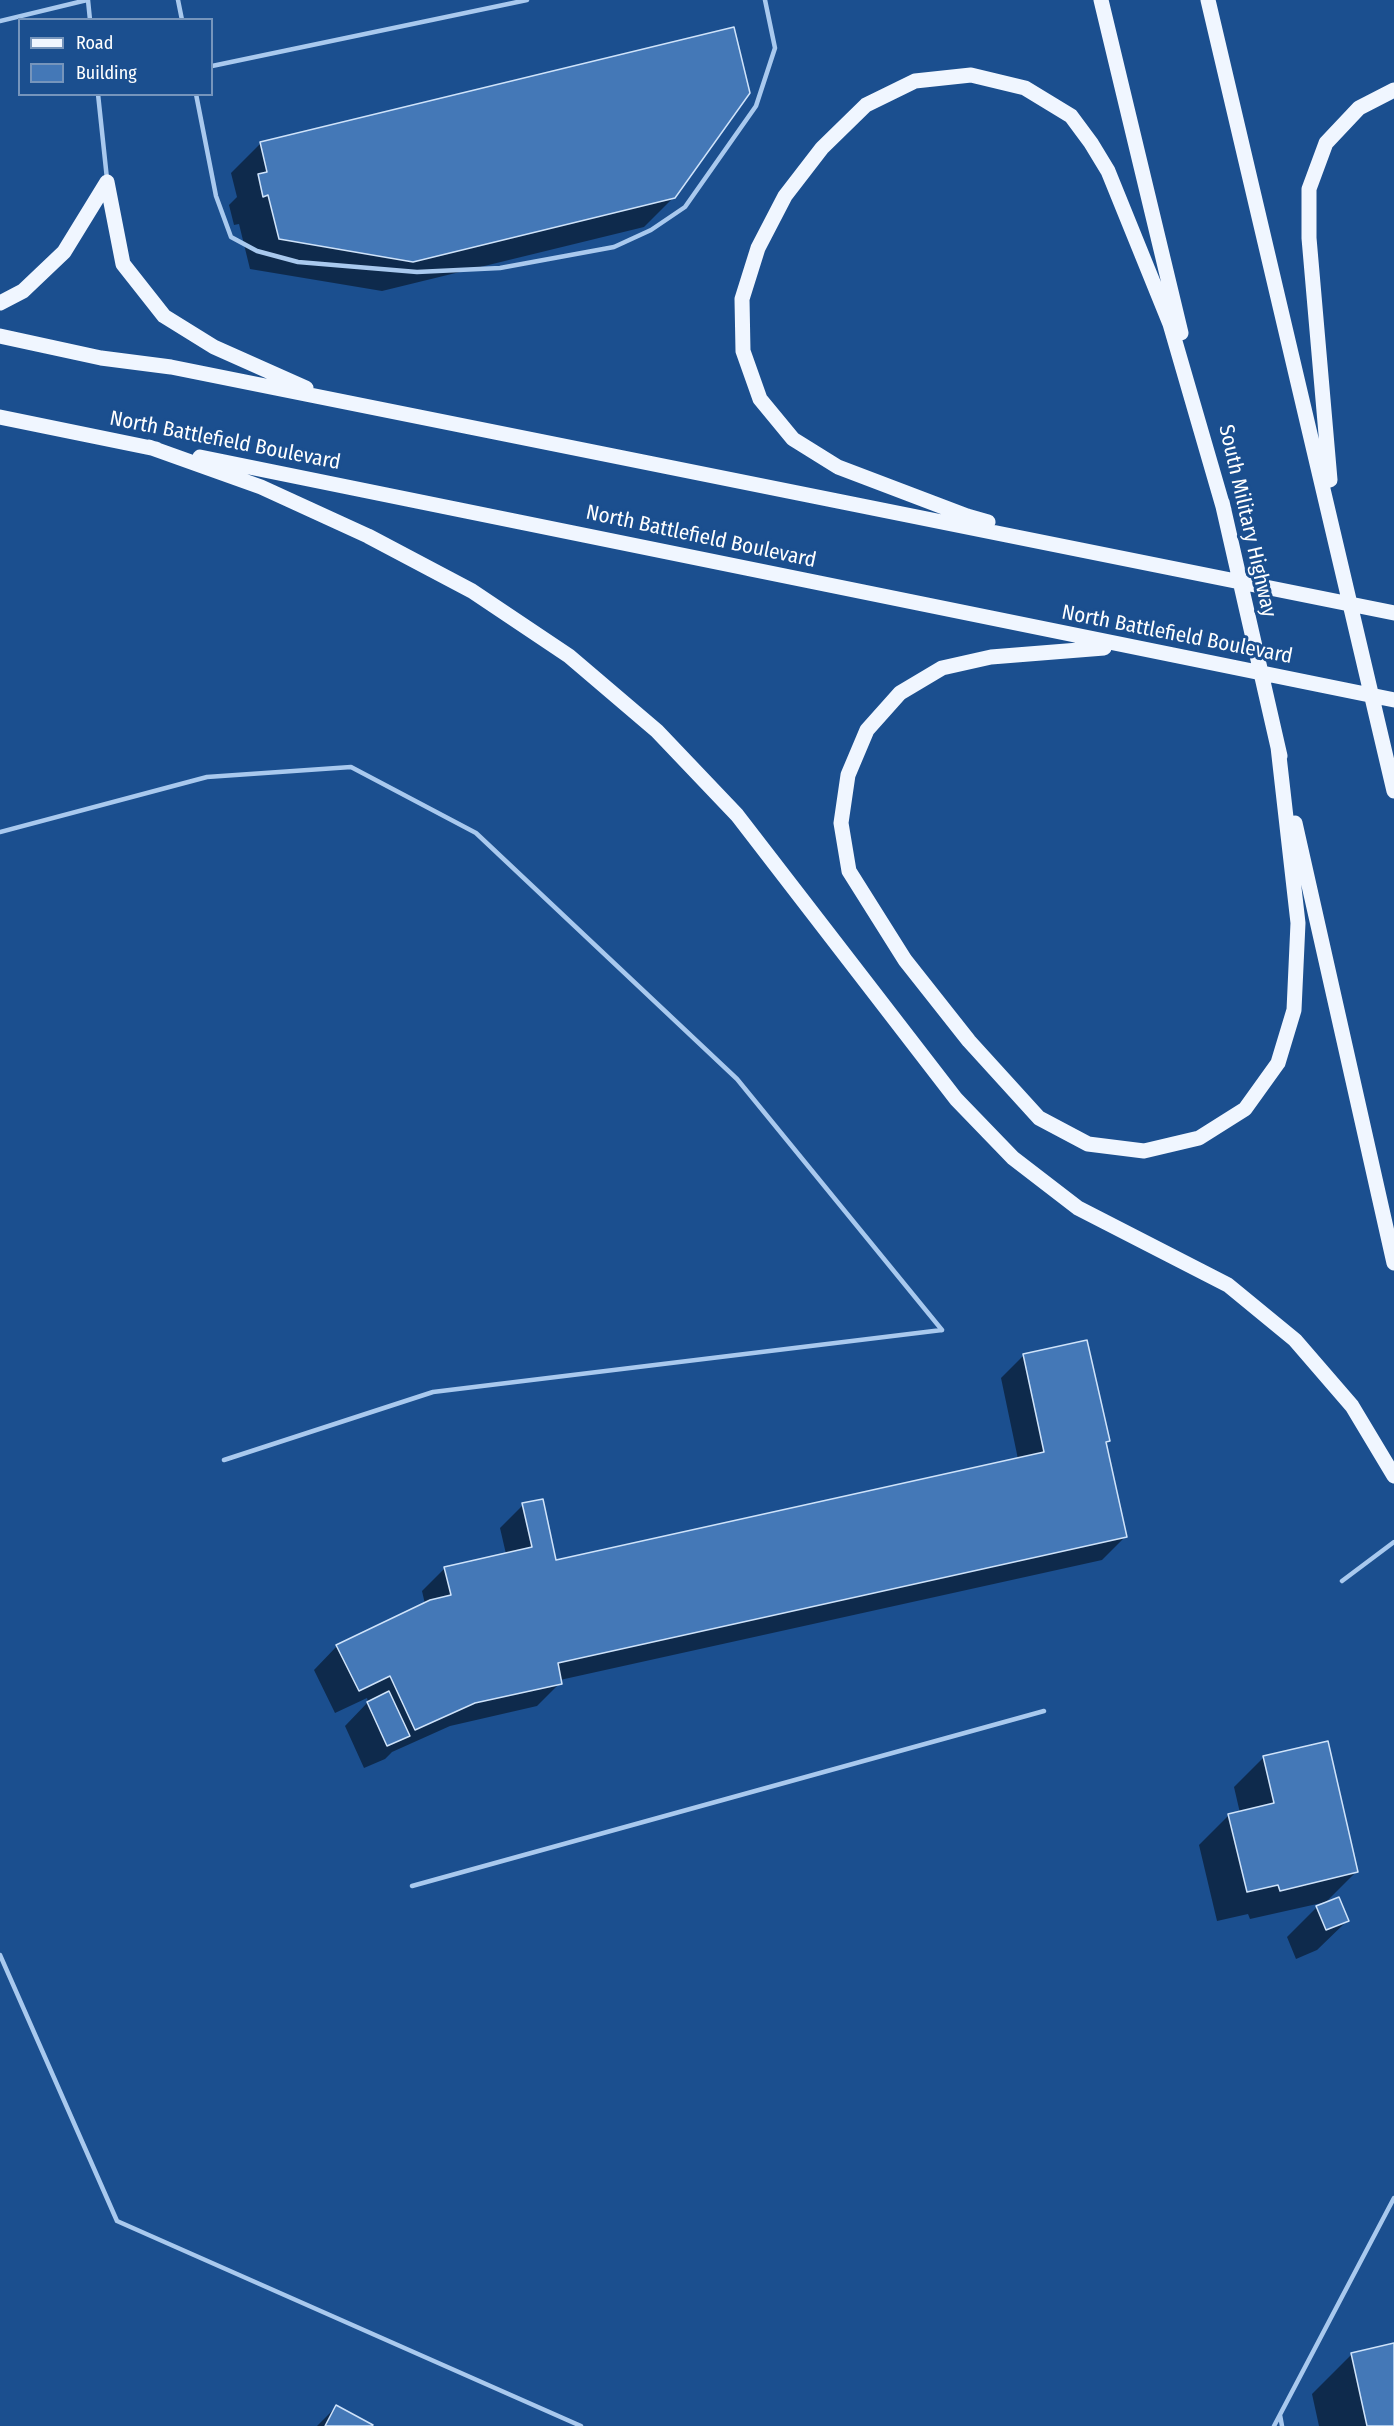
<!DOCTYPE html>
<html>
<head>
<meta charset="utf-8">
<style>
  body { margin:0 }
  #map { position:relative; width:1394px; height:2426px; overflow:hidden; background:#1b4f8f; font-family:"Fira Sans Condensed",sans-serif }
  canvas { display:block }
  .legend { position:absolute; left:18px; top:18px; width:195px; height:78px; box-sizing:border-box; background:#1b4f8f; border:2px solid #7695bc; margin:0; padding:8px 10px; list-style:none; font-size:18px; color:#fff }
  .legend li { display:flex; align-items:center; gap:12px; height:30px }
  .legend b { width:30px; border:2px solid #7695bc }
</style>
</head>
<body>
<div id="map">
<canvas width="1394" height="2426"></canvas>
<ul class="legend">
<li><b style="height:8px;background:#f0f6ff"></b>Road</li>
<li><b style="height:16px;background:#4478b7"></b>Building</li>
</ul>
</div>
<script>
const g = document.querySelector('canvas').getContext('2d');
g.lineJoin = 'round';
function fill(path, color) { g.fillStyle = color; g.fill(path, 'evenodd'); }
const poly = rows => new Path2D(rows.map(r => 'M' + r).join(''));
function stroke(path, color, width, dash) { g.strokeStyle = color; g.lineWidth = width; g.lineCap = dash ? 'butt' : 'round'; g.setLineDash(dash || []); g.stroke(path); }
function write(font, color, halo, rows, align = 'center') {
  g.font = font + ' "Fira Sans Condensed",sans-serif'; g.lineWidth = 6; g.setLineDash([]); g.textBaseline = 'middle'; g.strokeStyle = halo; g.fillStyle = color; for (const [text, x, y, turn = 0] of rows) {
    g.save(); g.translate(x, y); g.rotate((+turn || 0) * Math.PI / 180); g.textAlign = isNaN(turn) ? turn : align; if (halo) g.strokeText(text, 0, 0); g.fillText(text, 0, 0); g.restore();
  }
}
const shadow = poly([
  [261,143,674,197,644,227,382,291,250,269,239,224,234,225,229,205,237,197,231,173],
  [1024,1355,1109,1441,1105,1444,1126,1536,1102,1560,560,1680,560,1683,537,1706,450,1726,392,1752,385,1759,364,1768,345,1726,368,1702,367,1698,335,1713,314,1670,337,1646,425,1604,422,1591,445,1568,506,1554,500,1528,523,1505,555,1562,1018,1459,1001,1378],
  [1264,1757,1356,1872,1326,1902,1250,1919,1248,1914,1217,1921,1199,1845,1229,1815,1240,1813,1234,1787],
  [1317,1907,1347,1921,1317,1950,1296,1959,1287,1937],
  [1394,2345,1394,2426,1319,2426,1312,2394,1352,2354],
  [336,2407,371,2426,317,2426]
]);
const building = poly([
  [734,27,750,93,675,198,413,262,279,239,268,195,263,197,258,174,267,172,260,142,734,27],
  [1087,1340,1110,1441,1106,1442,1127,1537,558,1663,562,1684,475,1703,415,1730,390,1676,359,1691,336,1645,430,1600,451,1595,444,1567,532,1547,522,1503,543,1499,556,1560,1044,1452,1023,1354,1087,1340],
  [389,1691,410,1736,387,1746,367,1702,389,1691],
  [1328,1741,1358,1872,1280,1891,1278,1885,1247,1892,1228,1814,1274,1803,1263,1756,1328,1741],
  [1339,1897,1349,1921,1326,1930,1316,1906,1339,1897],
  [1394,2343,1394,2426,1367,2426,1351,2353,1394,2343],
  [336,2405,373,2425,372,2426,325,2426,336,2405]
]);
const lane = poly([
  [88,0,90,20],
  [178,0,182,20],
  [0,21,87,0],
  [212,66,527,0],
  [98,94,107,179],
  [196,94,216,196,231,237,257,251,298,262,417,272,500,268,614,247,651,230,685,207,756,106,775,48,765,0],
  [0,832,207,777,351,767,476,833,737,1079,942,1330],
  [224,1460,433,1392,942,1330],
  [1342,1581,1394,1542],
  [412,1886,1044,1711],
  [0,1955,117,2221,581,2426],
  [1280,2415,1282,2426],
  [1274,2426,1394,2198]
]);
const primary = poly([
  [1101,0,1181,333],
  [1208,0,1394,791],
  [107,182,123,264,164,316,214,347,306,388],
  [0,303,23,291,64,252,107,182],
  [0,336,101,358,171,367,1394,613],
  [0,417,156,449],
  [149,447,261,487,368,536,472,591,569,656,657,731,737,815,956,1099,1013,1158,1078,1208,1228,1285,1295,1340,1352,1406,1394,1476],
  [200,457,1394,700],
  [1330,480,1309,238,1309,189,1326,143,1359,108,1394,90],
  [1222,502,1280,756],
  [988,522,967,516,838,467,793,439,760,399,743,351,742,299,758,248,785,196,822,148,866,105,915,81,971,75,1025,88,1071,116,1091,143,1108,171,1170,324,1224,510],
  [1104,648,991,657,942,668,900,693,867,730,848,775,841,823,849,871,905,960,969,1041,1039,1118,1088,1144,1144,1151,1199,1138,1245,1109,1278,1063,1294,1010,1298,923,1278,747],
  [1295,823,1394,1263]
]);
const streetNames = [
  ["North Battlefield Boulevard",225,441,11],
  ["South Military Highway",1247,521,77],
  ["North Battlefield Boulevard",701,537,12],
  ["North Battlefield Boulevard",1177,635,11]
];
fill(shadow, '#0007');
fill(building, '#4478b7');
stroke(building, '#cfe3fa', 1.5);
stroke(lane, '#a9c9ee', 4.5);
stroke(primary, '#f0f6ff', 15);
write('21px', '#fff', '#1b4f8f', streetNames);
</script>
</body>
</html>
